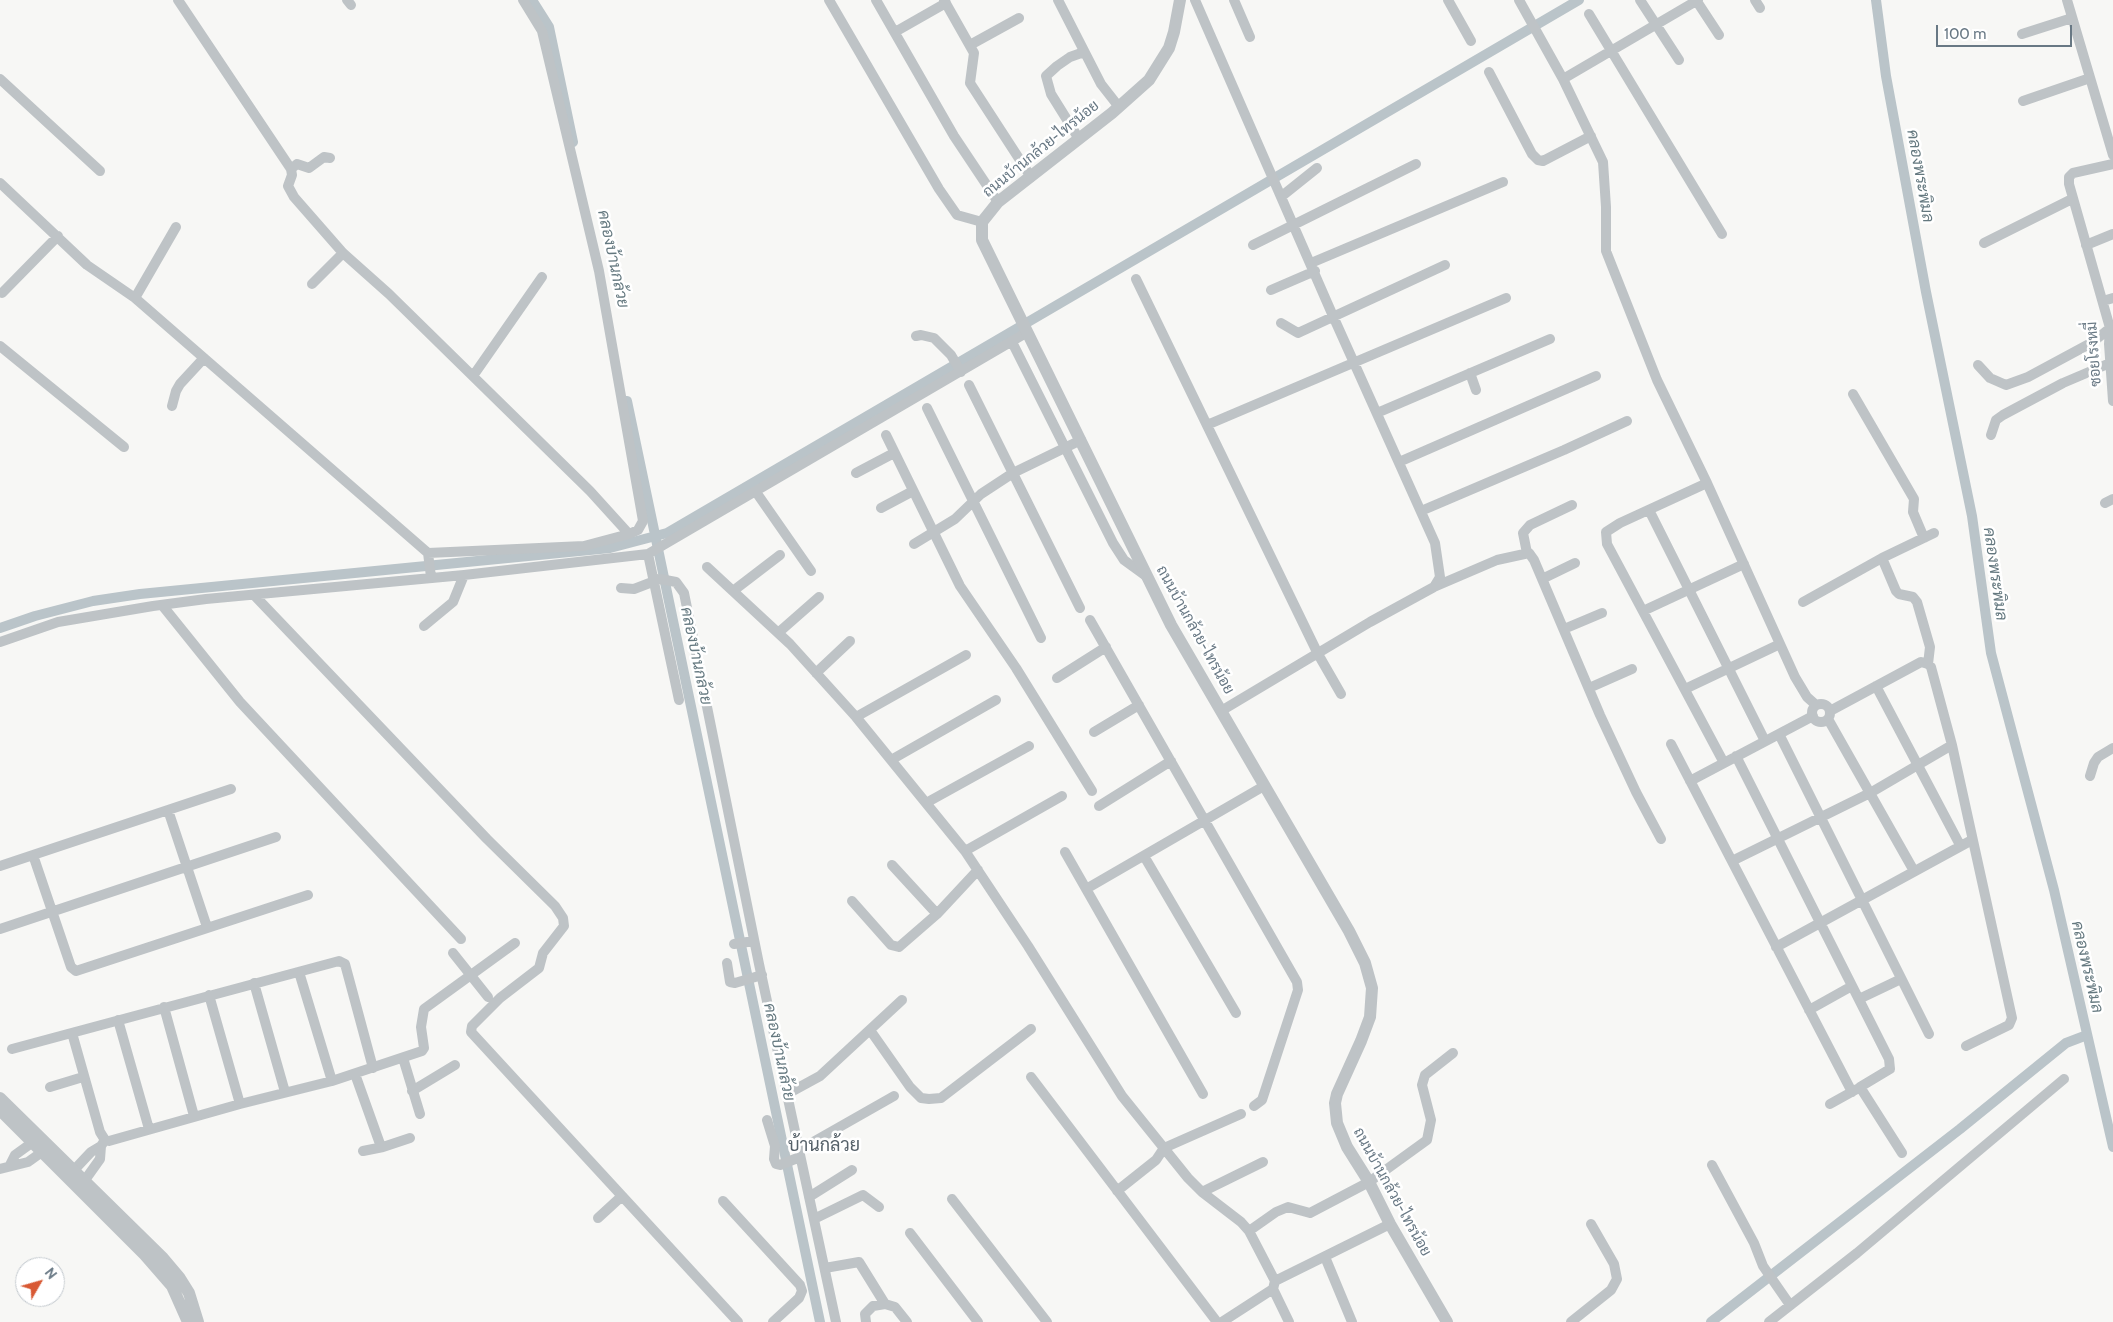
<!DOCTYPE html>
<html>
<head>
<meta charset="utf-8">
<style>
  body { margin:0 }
  #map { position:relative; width:2113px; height:1322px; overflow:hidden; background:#f7f7f5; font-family:Cabin,sans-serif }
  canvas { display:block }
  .north { position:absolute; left:15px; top:1257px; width:50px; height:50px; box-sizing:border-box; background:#fff; border:1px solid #c3c9ce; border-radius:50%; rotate:52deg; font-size:14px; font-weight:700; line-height:20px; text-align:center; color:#687884 }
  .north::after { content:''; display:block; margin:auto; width:18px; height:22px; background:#d85934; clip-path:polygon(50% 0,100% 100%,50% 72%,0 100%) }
  .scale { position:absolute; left:1936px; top:25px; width:136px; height:22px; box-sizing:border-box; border:2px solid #687884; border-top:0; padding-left:6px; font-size:15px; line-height:18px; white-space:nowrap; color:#687884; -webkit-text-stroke:4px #fff; paint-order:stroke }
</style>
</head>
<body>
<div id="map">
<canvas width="2113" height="1322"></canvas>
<div class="north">N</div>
<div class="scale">100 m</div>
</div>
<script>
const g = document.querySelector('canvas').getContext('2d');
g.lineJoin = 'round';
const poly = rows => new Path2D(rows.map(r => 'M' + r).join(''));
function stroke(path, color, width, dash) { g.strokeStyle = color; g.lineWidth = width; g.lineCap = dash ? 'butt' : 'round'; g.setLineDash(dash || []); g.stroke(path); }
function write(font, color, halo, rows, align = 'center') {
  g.font = font + ' Cabin,Sarabun,sans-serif'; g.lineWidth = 5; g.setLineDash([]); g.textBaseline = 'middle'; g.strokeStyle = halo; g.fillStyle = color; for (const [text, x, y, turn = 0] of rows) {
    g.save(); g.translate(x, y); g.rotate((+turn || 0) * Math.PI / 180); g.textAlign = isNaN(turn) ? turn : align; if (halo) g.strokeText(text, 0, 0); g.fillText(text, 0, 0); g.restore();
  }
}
const canal = poly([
  [532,0,549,27,573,142],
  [1876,0,1886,76,1926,292,1972,516,1991,653,2054,890,2113,1147],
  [627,401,820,1322],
  [0,628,35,616,93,601,140,594,610,548,667,533,1579,0],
  [1711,1322,1960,1129,2066,1043,2087,1035]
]);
const minor = poly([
  [178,0,291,169,292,175,288,186,294,197,343,253,389,294,590,491,629,534],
  [347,0,351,5],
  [829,0,939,189,957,215,982,222],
  [876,0,954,136,998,202],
  [944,0,974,53,970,83,1031,177],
  [1058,0,1101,84,1119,107],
  [1195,0,1333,316,1435,543,1440,577,1434,587],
  [1234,0,1250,37],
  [1448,0,1471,41],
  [1519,0,1563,79,1603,162,1606,207,1606,251,1657,380,1707,483,1795,677,1807,697,1816,705],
  [1640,0,1679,60],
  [1696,0,1719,35],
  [1755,0,1760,8],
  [2067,0,2113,155],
  [1589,14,1722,234],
  [895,32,946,3],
  [2022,34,2072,18],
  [970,45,1019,18],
  [1489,72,1532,154,1538,160,1543,161,1591,136],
  [0,79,100,171],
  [1563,79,1698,0],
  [2023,101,2090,78],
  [1079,139,1051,94,1046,76,1057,66,1070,57,1084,52],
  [2113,164,2073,173,2069,177,2069,184,2110,328,2109,344,2113,401],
  [291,169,297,164,309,168,324,157,330,158],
  [0,183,87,265,135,298,428,553,431,577],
  [1282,196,1317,168],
  [1984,243,2072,199],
  [1253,245,1416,164],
  [2086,245,2113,234],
  [1311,263,1503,182],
  [1136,279,1318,654,1341,694],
  [312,284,343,253],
  [1271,290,1315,271],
  [2,293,58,236],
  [135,298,176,227],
  [2103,301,2113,298],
  [1281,323,1298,333,1445,265],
  [916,336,921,335,934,338,951,355,961,372],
  [1012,342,1113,543,1124,560,1146,576],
  [0,346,124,447],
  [1978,365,1990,378,2006,385,2028,377,2093,342,2110,328],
  [1470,373,1476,390],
  [473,376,542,277],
  [969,385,1080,608],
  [1853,394,1914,499,1913,512,1924,538],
  [172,406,176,391,180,384,204,358],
  [927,408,1041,638],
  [1377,413,1550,339],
  [1207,425,1506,298],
  [886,435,960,586,1016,668,1092,791],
  [1991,435,1996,420,2003,415,2063,383,2110,363],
  [1399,462,1596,376],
  [856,473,894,453],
  [1707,483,1620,523,1606,532,1607,544,1724,763],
  [756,492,811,571],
  [2105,503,2113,499],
  [881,508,913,491],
  [1649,510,1765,741],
  [1421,511,1564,450,1627,421],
  [914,544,955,519,981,494,1013,473,1081,440],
  [428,553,584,546,629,534,638,530,643,521,599,271,542,31,523,0],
  [1527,553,1523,533,1530,525,1572,505],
  [648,554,679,700],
  [707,567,790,644,856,717,965,851,1028,946,1122,1096,1188,1178,1202,1192,1241,1222,1249,1231,1275,1281],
  [1542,579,1575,563],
  [621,588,634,589,660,579,676,582,684,593,759,964,836,1322],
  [733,591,780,555],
  [254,595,487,839,555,906,563,918,564,926,543,953,539,968,500,998,472,1026,471,1032,738,1322],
  [1803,602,1882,558],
  [162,605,240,702,461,939],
  [1643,611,1744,564],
  [1090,620,1297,982,1298,990,1262,1100,1254,1106],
  [424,626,453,602,464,575],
  [1564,629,1602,613],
  [778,633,819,597],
  [0,642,58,622,153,606,206,599,464,575,648,554,1026,333],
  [1928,664,1930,647,1917,602,1913,597,1899,594,1896,591,1882,558,1934,533],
  [816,673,850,641],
  [1057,678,1106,647],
  [1876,686,1960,845],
  [1589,688,1632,669],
  [1685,689,1780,644],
  '1812 713a9 9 0 1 1 18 0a9 9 0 1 1-18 0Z',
  [1221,711,1370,622,1434,587,1497,560,1529,553,1534,560,1600,715,1636,792,1661,839],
  [1830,711,1921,662,1928,664,1931,667,1952,745,2012,1018,2009,1025,1966,1046],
  [856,717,966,655],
  [1828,719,1914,871],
  [1094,732,1139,705],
  [1779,734,1929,1034],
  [1671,744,1852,1092],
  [1736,756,1889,1059,1890,1069,1860,1087,1902,1153],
  [891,760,996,700],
  [2090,776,2094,763,2098,757,2113,748],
  [1690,781,1813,716],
  [926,803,1029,746],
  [1099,806,1171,761],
  [168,810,207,927],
  [965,851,1062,796],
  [1065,852,1203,1094],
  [33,855,71,967,76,971,308,895],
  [1144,856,1236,1013],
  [1732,861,1870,793,1952,745],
  [892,865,937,914],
  [0,866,231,789],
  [1086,889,1264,786],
  [852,901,891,945,899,947,937,914,978,870],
  [0,929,276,837],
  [734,944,754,941],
  [1776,947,1972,840],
  [453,953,488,997],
  [727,963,730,982,735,983,762,975],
  [299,972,332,1081],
  [254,983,285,1092],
  [209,995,240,1104],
  [1859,999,1901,979],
  [164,1007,194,1116],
  [1809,1010,1852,986],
  [118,1020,149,1129],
  [870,1030,910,1087,921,1098,929,1099,941,1098,1031,1029],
  [72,1033,100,1132,105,1140,109,1141,240,1104,332,1081,422,1051,424,1048,421,1027,424,1009,515,943],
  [12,1049,339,961,345,964,373,1068],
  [403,1058,420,1114],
  [355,1074,380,1144,383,1147,410,1138],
  [1031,1077,1217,1322],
  [50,1087,83,1077],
  [412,1091,455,1065],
  [787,1094,820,1076,902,1000],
  [1830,1104,1857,1089],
  [767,1120,775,1146,774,1159,776,1164,780,1165,800,1157],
  [799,1150,894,1096],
  [363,1151,383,1147],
  [10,1165,15,1155,33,1142],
  [1712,1165,1754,1243,1763,1266,1790,1305],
  [0,1169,28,1162,42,1152],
  [75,1169,91,1152,101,1146,105,1140],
  [85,1180,100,1159,101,1146],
  [1117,1191,1156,1160,1164,1148,1241,1114],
  [1202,1192,1263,1162],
  [809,1197,852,1170],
  [952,1199,1047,1322],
  [723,1201,800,1285,802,1291,799,1298,773,1322],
  [598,1218,622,1196],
  [814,1219,863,1195,879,1207],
  [1249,1231,1276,1212,1288,1207,1310,1213,1369,1182,1427,1140,1431,1120,1422,1085,1425,1075,1453,1053],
  [910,1233,978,1322],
  [1325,1257,1352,1322],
  [825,1268,859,1262,885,1304,895,1307,907,1322],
  [1273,1289,1289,1322],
  [866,1322,865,1314,873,1306,885,1304],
  [1222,1322,1273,1289,1275,1281,1390,1224],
  [1571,1322,1611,1290,1617,1279,1614,1264,1591,1224],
  [1769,1322,1857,1253,2064,1079]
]);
const tertiary = poly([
  [1180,0,1174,32,1169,48,1149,80,1112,113,998,202,982,222,982,240,1171,625,1349,931,1365,963,1372,988,1370,1017,1361,1041,1337,1094,1335,1103,1337,1123,1347,1147,1369,1182,1390,1224,1447,1322],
  [0,1098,163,1258,179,1277,189,1293,198,1322],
  [2,1112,145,1255,172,1286,188,1322]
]);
const streetNames = [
  ["ถนนบ้านกล้วย-ไทรน้อย",1041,149,-39],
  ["ซอยโรงหมี่",2094,354,-94],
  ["ถนนบ้านกล้วย-ไทรน้อย",1195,630,61],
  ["ถนนบ้านกล้วย-ไทรน้อย",1392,1192,61]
];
const waterNames = [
  ["คลองพระพิมล",1920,176,80],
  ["คลองบ้านกล้วย",613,259,78],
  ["คลองพระพิมล",1995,574,82],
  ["คลองบ้านกล้วย",696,656,78],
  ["คลองพระพิมล",2087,967,77],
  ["คลองบ้านกล้วย",779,1052,78]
];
const quarterNames = [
  ["บ้านกล้วย",824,1146]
];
stroke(canal, '#bac4c9', 10);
stroke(minor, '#bec3c6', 10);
stroke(tertiary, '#bec3c6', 12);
write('15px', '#687884', '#fff', streetNames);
write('italic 16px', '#64787f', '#fff', waterNames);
write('18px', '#566169', '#fff', quarterNames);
</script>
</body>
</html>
